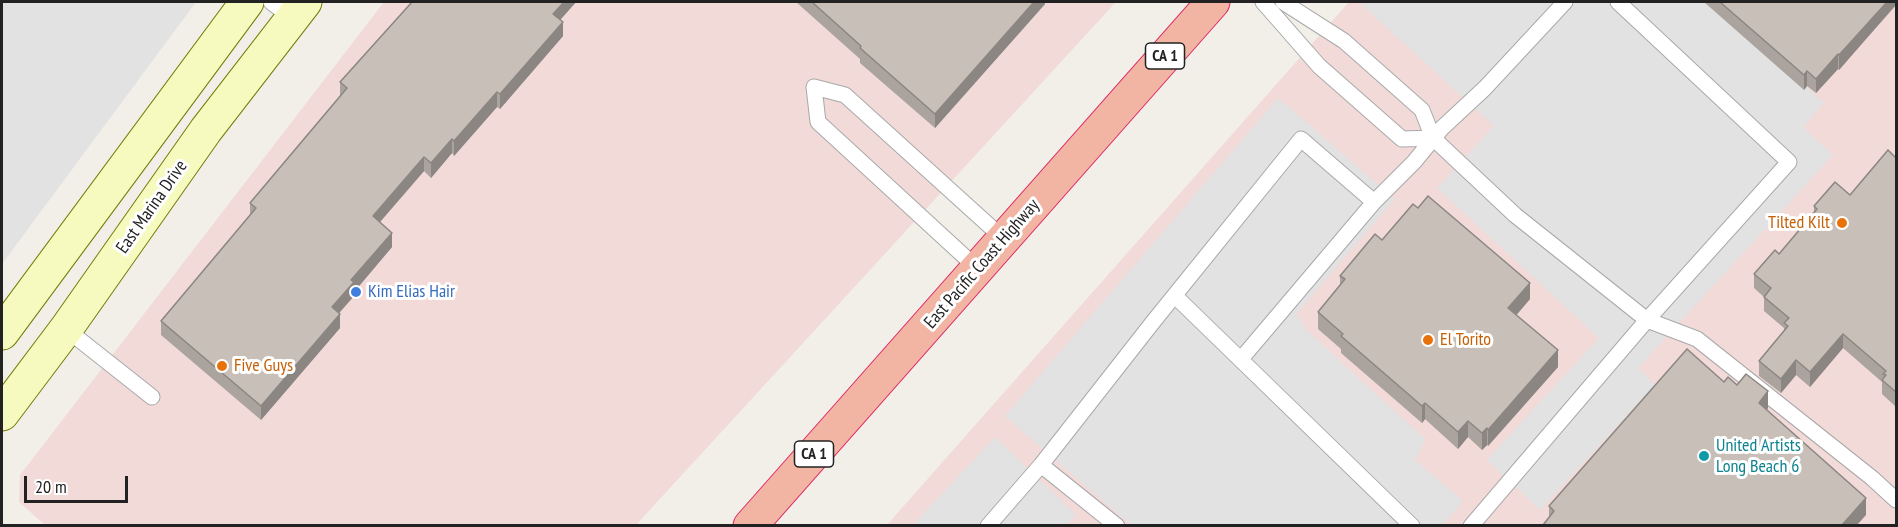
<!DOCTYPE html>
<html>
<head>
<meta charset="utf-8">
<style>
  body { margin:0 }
  #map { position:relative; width:1898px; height:527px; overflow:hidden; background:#f2efe9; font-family:"PT Sans Narrow",sans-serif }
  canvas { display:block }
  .frame { position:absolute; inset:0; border:3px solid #222; pointer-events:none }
  .scale { position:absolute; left:24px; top:476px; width:104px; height:27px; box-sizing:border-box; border:3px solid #222; border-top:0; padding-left:8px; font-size:18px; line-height:21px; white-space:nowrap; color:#222; -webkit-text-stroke:4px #fff; paint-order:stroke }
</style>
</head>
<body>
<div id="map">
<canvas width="1898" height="527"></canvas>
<div class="frame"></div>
<div class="scale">20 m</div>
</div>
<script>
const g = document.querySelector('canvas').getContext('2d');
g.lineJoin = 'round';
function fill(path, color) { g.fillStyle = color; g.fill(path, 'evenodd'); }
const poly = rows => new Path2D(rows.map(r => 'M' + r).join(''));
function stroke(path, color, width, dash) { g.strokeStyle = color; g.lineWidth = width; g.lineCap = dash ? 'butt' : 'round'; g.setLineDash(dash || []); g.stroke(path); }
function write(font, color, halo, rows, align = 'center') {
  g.font = font + ' "PT Sans Narrow",sans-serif'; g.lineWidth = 6; g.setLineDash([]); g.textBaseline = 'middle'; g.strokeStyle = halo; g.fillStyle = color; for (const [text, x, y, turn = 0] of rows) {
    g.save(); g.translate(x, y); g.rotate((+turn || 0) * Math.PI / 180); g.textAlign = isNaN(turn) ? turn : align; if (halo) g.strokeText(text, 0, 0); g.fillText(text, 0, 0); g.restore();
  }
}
const commercial = poly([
  [384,2,1116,2,636,525,46,526,19,502,20,475],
  [1349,2,1896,2,1896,525,886,526]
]);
const parking = poly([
  [2,2,196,2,2,264],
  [1359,2,1714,2,1824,103,1803,127,1833,155,1638,368,1655,385,1540,510,1487,460,1599,338,1437,188,1494,126],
  [1278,98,1395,199,1296,314,1306,330,1425,439,1415,460,1463,501,1443,525,1131,525,1005,416],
  [995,437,1076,515,1066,525,912,526]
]);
const service = poly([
  [271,2,292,18],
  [1263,2,1319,66,1402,139,1433,138],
  [1283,2,1344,41,1422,110,1433,138,1515,215,1647,320,1697,339,1872,478,1896,500],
  [978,269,818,122,814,87,845,95,1004,239],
  [1175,296,1412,526],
  [66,329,152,397],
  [1241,359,1374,202],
  [1041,465,1117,526],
  [988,526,1041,465,1153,322,1301,139,1374,202,1414,162,1442,128,1485,88,1565,2],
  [1471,526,1647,320,1789,162,1618,2]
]);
const secondary = poly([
  [2,333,247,2],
  [2,414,66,329,206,130,305,2]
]);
const trunk = poly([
  [750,526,1213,2]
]);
const wall = poly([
  [412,2,576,2,560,20,563,36,500,109,497,107,454,156,452,153,431,178,424,171,380,222,392,247,354,292,354,296,339,313,340,328,261,420,161,335,161,321,250,215,250,203,340,96,340,82],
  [796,2,1045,2,1045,4,935,128,860,63,860,59],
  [1704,2,1896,2,1839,70,1838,69,1816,93,1807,86,1804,90],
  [1896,158,1896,407,1882,394,1882,382,1843,348,1810,387,1796,375,1781,393,1759,376,1759,361,1784,331,1784,328,1764,311,1764,297,1754,288,1754,274,1779,254,1814,213,1814,206,1850,195],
  [1382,240,1530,299,1516,315,1558,367,1488,446,1487,445,1482,450,1468,437,1458,449,1425,419,1422,423,1341,353,1341,349,1318,329,1318,312,1340,285,1340,276],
  [1724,382,1768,408,1767,410,1866,515,1549,518,1549,506]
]);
const shadedWall = poly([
  [564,2,576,2,553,28,553,14],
  [1034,2,1045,2,1045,4,935,128,935,114],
  [1887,2,1896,2,1896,5,1839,70,1839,55],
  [563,22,563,36,500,109,500,94],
  [1838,54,1838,69,1816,93,1816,79],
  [1807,71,1807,86,1804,90,1804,75],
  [497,92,497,107,454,156,454,141],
  [452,139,452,153,431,178,431,163],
  [424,157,424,171,373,230,373,216],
  [392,233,392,247,354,292,354,296,332,321,332,307,351,280],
  [1530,283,1530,299,1508,325,1508,308],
  [340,314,340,328,261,420,261,406],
  [1843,334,1843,348,1810,387,1810,372],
  [1558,350,1558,367,1488,446,1488,430],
  [1796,360,1796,375,1781,393,1781,379],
  [1768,391,1768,408,1759,420,1759,403],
  [1425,403,1425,419,1422,423,1422,406],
  [1468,421,1468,437,1458,449,1458,432],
  [1487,428,1487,445,1482,450,1482,433],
  [1866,498,1866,515,1857,525,1842,525]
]);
const building = poly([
  [412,2,564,2,553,14,563,22,500,94,497,92,454,141,452,139,431,163,424,157,373,216,392,233,351,280,354,282,332,307,340,314,261,406,161,321,256,208,250,203,347,88,340,82,412,2],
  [812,2,1034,2,935,114,860,48,861,46,812,2],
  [1720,2,1887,2,1839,55,1838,54,1816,79,1807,71,1804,75,1720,2],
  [1888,150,1896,158,1896,392,1882,380,1886,375,1883,374,1886,371,1843,334,1810,372,1796,360,1781,379,1759,361,1788,326,1784,323,1789,318,1764,297,1771,288,1754,274,1775,250,1779,254,1817,209,1814,206,1835,182,1850,195,1888,150],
  [1428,196,1530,283,1508,308,1558,350,1488,430,1487,428,1482,433,1468,421,1458,432,1425,403,1422,406,1341,336,1343,334,1318,312,1345,279,1340,276,1375,234,1382,240,1413,204,1418,208,1428,196],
  [1687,349,1724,382,1728,377,1737,385,1746,374,1768,391,1759,403,1866,498,1842,525,1543,525,1554,511,1549,506,1687,349]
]);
const markers = [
  [1842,223,6,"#e8710a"],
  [356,292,6,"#3f7fe0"],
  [1428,340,6,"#e8710a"],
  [222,366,6,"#e8710a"],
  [1704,456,6,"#0f9aa8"]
];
const shields = [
  [1165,56,39],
  [814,454,39]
];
const shieldNames = [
  ["CA 1",1165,56],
  ["CA 1",814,454]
];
const streetNames = [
  ["East Marina Drive",152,207,-55],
  ["East Pacific Coast Highway",982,264,-49]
];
const foodNames = [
  ["Tilted Kilt",1830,223,"right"],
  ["El Torito",1440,340],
  ["Five Guys",234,366]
];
const shopNames = [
  ["Kim Elias Hair",368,292]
];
const cultureNames = [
  ["United Artists",1716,446],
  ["Long Beach 6",1716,467]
];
fill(commercial, '#f2dad9');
fill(parking, '#e2e2e2');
stroke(service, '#a9a9a9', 17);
stroke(secondary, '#707d05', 35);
stroke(trunk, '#dc2a67', 35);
stroke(service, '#fff', 15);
stroke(secondary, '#f7fabf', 33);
stroke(trunk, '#f2b4a3', 33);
fill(wall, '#aba49e');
fill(shadedWall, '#8b8681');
fill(building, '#c7bfb8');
stroke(building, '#8b8681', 1.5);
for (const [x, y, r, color] of markers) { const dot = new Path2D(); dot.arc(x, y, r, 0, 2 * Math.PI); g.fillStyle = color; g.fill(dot); stroke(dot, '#fff', 2); }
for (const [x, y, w] of shields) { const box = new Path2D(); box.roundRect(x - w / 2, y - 13, w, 26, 4.5); g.fillStyle = '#fff'; g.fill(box); stroke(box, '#222', 1.5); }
write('bold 16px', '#222', null, shieldNames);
write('18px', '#222', '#fff', streetNames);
write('18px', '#c56008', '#fff', foodNames, 'left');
write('18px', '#366cbe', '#fff', shopNames, 'left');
write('18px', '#0d838f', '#fff', cultureNames, 'left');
</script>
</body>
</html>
